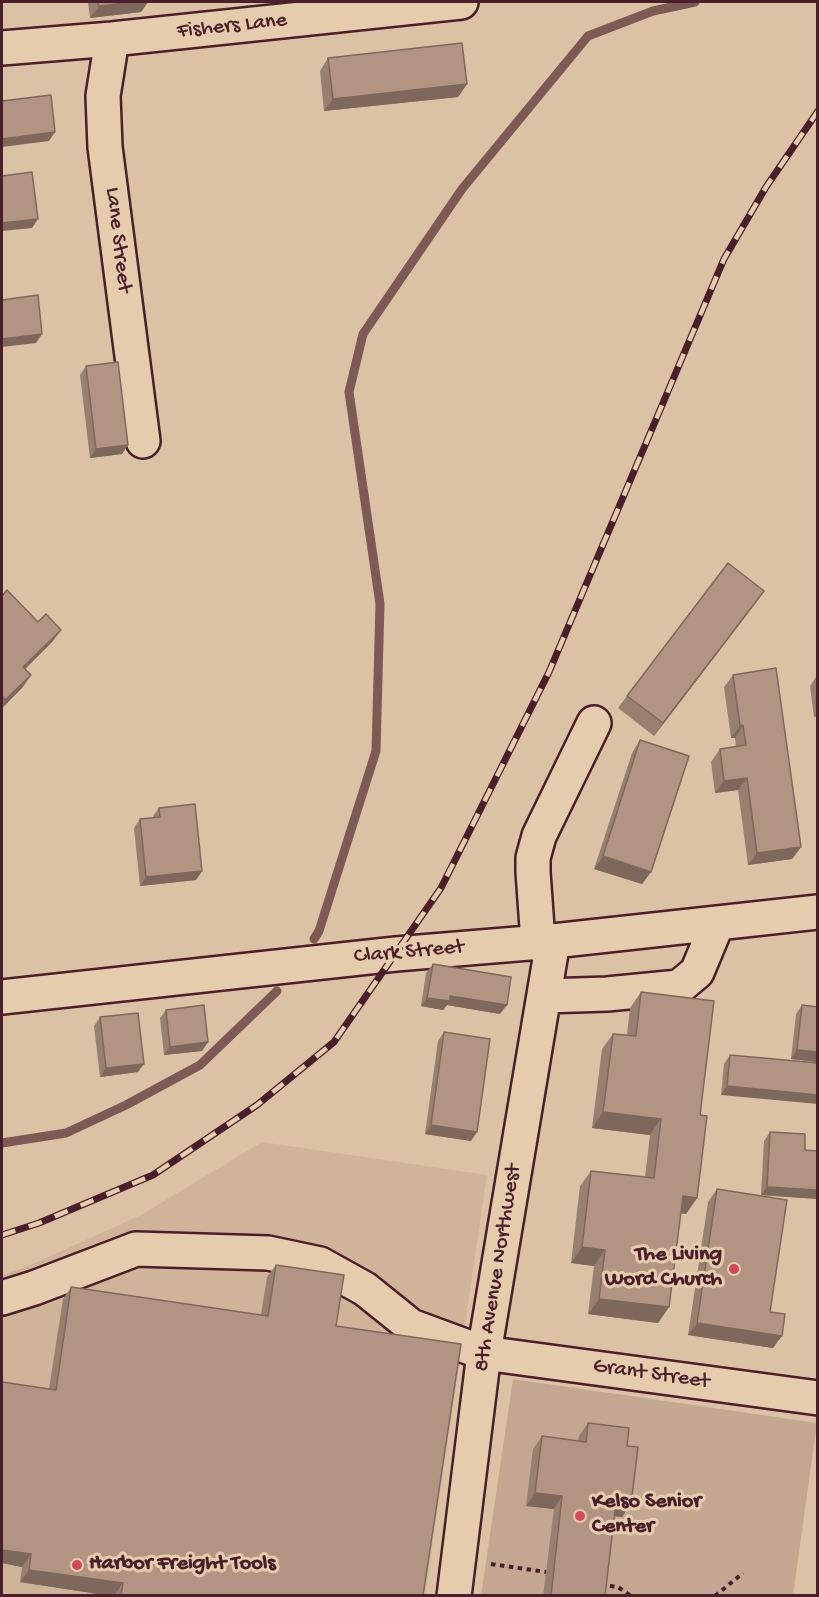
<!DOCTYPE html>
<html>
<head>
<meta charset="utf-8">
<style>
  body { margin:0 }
  #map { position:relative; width:819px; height:1597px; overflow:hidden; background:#dbc2a4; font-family:"Gochi Hand",sans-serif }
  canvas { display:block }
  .frame { position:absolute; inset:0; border:3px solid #4a1f2b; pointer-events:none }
</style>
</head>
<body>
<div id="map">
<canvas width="819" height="1597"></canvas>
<div class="frame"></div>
</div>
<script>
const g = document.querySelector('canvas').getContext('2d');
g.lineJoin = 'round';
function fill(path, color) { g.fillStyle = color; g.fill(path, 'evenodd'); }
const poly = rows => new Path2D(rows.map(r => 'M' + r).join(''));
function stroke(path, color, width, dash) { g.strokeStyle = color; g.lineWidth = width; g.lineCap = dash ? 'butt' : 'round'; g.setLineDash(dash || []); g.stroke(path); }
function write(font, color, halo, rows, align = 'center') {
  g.font = font + ' "Gochi Hand",sans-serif'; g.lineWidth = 6; g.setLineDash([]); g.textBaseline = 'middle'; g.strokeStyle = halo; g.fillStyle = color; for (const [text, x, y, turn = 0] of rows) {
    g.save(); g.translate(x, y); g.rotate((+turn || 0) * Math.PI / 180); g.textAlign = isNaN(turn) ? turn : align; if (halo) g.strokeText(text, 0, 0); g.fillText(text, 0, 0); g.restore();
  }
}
const built = poly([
  [262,1142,487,1175,425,1595,2,1595,2,1275,26,1267,141,1215]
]);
const green = poly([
  [513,1379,817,1423,793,1595,481,1596]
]);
const stream = poly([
  [314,939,319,931,376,751,380,604,349,392,363,334,462,189,588,36,653,11,695,2],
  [2,1143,66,1133,126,1105,200,1065,277,991]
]);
const path = poly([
  [491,1564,546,1572],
  [601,1585,618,1587,631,1596],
  [715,1596,743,1573]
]);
const minor = poly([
  [112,39,103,96,105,147,143,441],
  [2,48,112,39,461,2],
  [538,942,533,872,533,858,539,836,594,723],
  [545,996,607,994,679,987,697,972,717,924],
  [2,997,396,954,553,941,818,912],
  [2,1298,34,1288,136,1249,268,1253,320,1264,365,1289,411,1326,484,1353,818,1398],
  [454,1596,484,1353,553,941]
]);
const rail = poly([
  [2,1235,39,1223,153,1175,257,1105,334,1042,441,888,549,672,724,259,766,187,818,111]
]);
const wall = poly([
  [88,2,148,2,141,12,90,18],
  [328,58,467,84,458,97,324,111,320,71],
  [86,366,128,445,122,454,90,458,80,375],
  [764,591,654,736,618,708,627,696],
  [2,596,38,622,61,630,52,642,25,669,31,675,22,688,2,708],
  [733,675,801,847,792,859,748,865,738,790,715,793,711,762,720,749,736,747,735,738,731,738,724,687],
  [816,677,818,677,818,717,814,717,810,686],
  [640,740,651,872,642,884,594,869,632,753],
  [159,808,202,871,196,880,140,886,134,828,140,819,153,818,153,816],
  [433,964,500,1014,447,1005,443,1010,421,1006,426,973],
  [641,992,700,1115,697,1198,686,1214,681,1213,669,1307,658,1323,588,1314,594,1266,571,1263,580,1186,591,1171,645,1177,650,1135,592,1128,602,1049,613,1034,627,1035,630,1008],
  [802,1005,818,1062,791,1059,796,1014],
  [166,1010,208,1042,202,1051,164,1055,160,1018],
  [100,1017,138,1072,100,1077,94,1026],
  [444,1032,471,1141,425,1134,438,1041],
  [730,1055,818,1063,721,1095,724,1064],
  [770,1132,805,1150,818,1151,818,1199,761,1195,764,1141],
  [717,1189,770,1312,773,1348,688,1335,708,1202],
  [276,1265,336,1326,423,1596,111,1596,20,1582,22,1567,2,1563,2,1382,49,1389,63,1299,71,1287,261,1315,267,1277],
  [588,1423,627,1446,631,1504,622,1517,614,1516,605,1596,543,1596,554,1509,526,1506,533,1449,542,1436,578,1441,579,1436]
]);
const shadedWall = poly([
  [133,2,148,2,141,12,90,18,99,6],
  [467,84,458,97,324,111,333,99],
  [55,132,49,141,2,147,2,139],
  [38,219,32,228,2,231,2,223],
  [42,334,36,343,2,347,2,339],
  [128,445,122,454,90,458,96,449],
  [764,591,755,604,654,736,663,723],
  [61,630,52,642,14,680,23,667],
  [31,675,22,688,2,708,2,705,5,700],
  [743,725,735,738,731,738,740,726],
  [747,778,738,790,715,793,724,781],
  [801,847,792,859,748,865,757,853],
  [603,856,651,872,642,884,594,869],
  [202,871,196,880,140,886,146,877],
  [450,996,507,1005,500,1014,447,1005,443,1010,421,1006,427,998],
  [208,1042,202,1051,164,1055,170,1047],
  [797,1050,818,1052,818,1062,791,1059],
  [144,1064,138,1072,100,1077,106,1068],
  [727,1086,818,1095,818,1104,721,1095],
  [603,1112,661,1119,650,1135,592,1128],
  [431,1125,477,1132,471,1141,425,1134],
  [767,1187,818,1190,818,1199,761,1195],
  [683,1196,697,1198,686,1214,672,1212],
  [582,1247,605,1250,594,1266,571,1263],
  [599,1299,669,1307,658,1323,588,1314],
  [697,1323,782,1336,773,1348,688,1335],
  [535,1493,562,1496,554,1509,526,1506],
  [616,1502,631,1504,622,1517,607,1515],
  [2,1550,31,1554,22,1567,2,1563],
  [29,1570,123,1583,114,1596,111,1596,20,1582]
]);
const building = poly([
  [98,2,133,2,99,6,98,2],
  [462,43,467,84,333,99,328,58,462,43],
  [51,95,55,132,2,139,2,101,51,95],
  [32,172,38,219,2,223,2,176,32,172],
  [38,295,42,334,2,339,2,300,38,295],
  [118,362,128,445,96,449,86,366,118,362],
  [728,563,764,591,663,723,627,696,728,563],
  [7,590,38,622,46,614,61,630,23,667,31,675,5,700,2,696,2,596,7,590],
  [776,668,801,847,757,853,747,778,724,781,720,749,746,745,743,725,740,726,733,675,776,668],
  [640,740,689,756,651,872,603,856,640,740],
  [195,804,202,871,146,877,140,819,160,817,159,808,195,804],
  [433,964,511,977,507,1005,450,996,450,1001,427,998,433,964],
  [641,992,714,1001,700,1115,707,1116,697,1198,683,1196,669,1307,599,1299,605,1250,582,1247,591,1171,654,1178,661,1119,603,1112,613,1034,636,1036,641,992],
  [204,1005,208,1042,170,1047,166,1010,204,1005],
  [802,1005,818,1007,818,1052,797,1050,802,1005],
  [138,1013,144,1064,106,1068,100,1017,138,1013],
  [444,1032,490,1039,477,1132,431,1125,444,1032],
  [730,1055,818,1063,818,1095,727,1086,730,1055],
  [770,1132,805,1134,805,1150,818,1151,818,1190,767,1187,770,1132],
  [717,1189,787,1200,770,1312,785,1314,782,1336,697,1323,717,1189],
  [276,1265,344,1275,336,1326,461,1344,423,1596,121,1596,123,1583,29,1570,31,1554,2,1550,2,1382,56,1390,71,1287,268,1316,276,1265],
  [588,1423,629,1428,627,1446,638,1447,631,1504,616,1502,605,1596,551,1596,562,1496,535,1493,542,1436,586,1442,588,1423]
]);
const markers = [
  [734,1269,6,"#d1495b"],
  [580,1516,6,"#d1495b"],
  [77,1565,6,"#d1495b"]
];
const streetNames = [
  ["Fishers Lane",232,27,-6],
  ["Lane Street",117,240,83],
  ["Clark Street",409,953,-5],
  ["8th Avenue Northwest",499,1268,-81],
  ["Grant Street",651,1375,8]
];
const poiNames = [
  ["The Living",722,1256,"right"],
  ["Word Church",722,1281,"right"],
  ["Kelso Senior",592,1503],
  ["Center",592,1528],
  ["Harbor Freight Tools",89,1565]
];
fill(built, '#cfb49a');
fill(green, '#c3a790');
stroke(stream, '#7e5a57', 9);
stroke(minor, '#4a1f2b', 38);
stroke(path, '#4a1f2b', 4, [4.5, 4.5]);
stroke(minor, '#e4ccac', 33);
stroke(rail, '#4a1f2b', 7);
stroke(rail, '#e4ccac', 4.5, [14]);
fill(wall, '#997f70');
fill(shadedWall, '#7d685b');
fill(building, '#b29482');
stroke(building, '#7d685b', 1.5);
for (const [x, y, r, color] of markers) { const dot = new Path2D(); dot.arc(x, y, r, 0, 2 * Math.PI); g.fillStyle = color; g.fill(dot); stroke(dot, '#e4ccac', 2); }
write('22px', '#4a1f2b', '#e4ccac', streetNames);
write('bold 22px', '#4a1f2b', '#e4ccac', poiNames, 'left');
</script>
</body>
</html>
